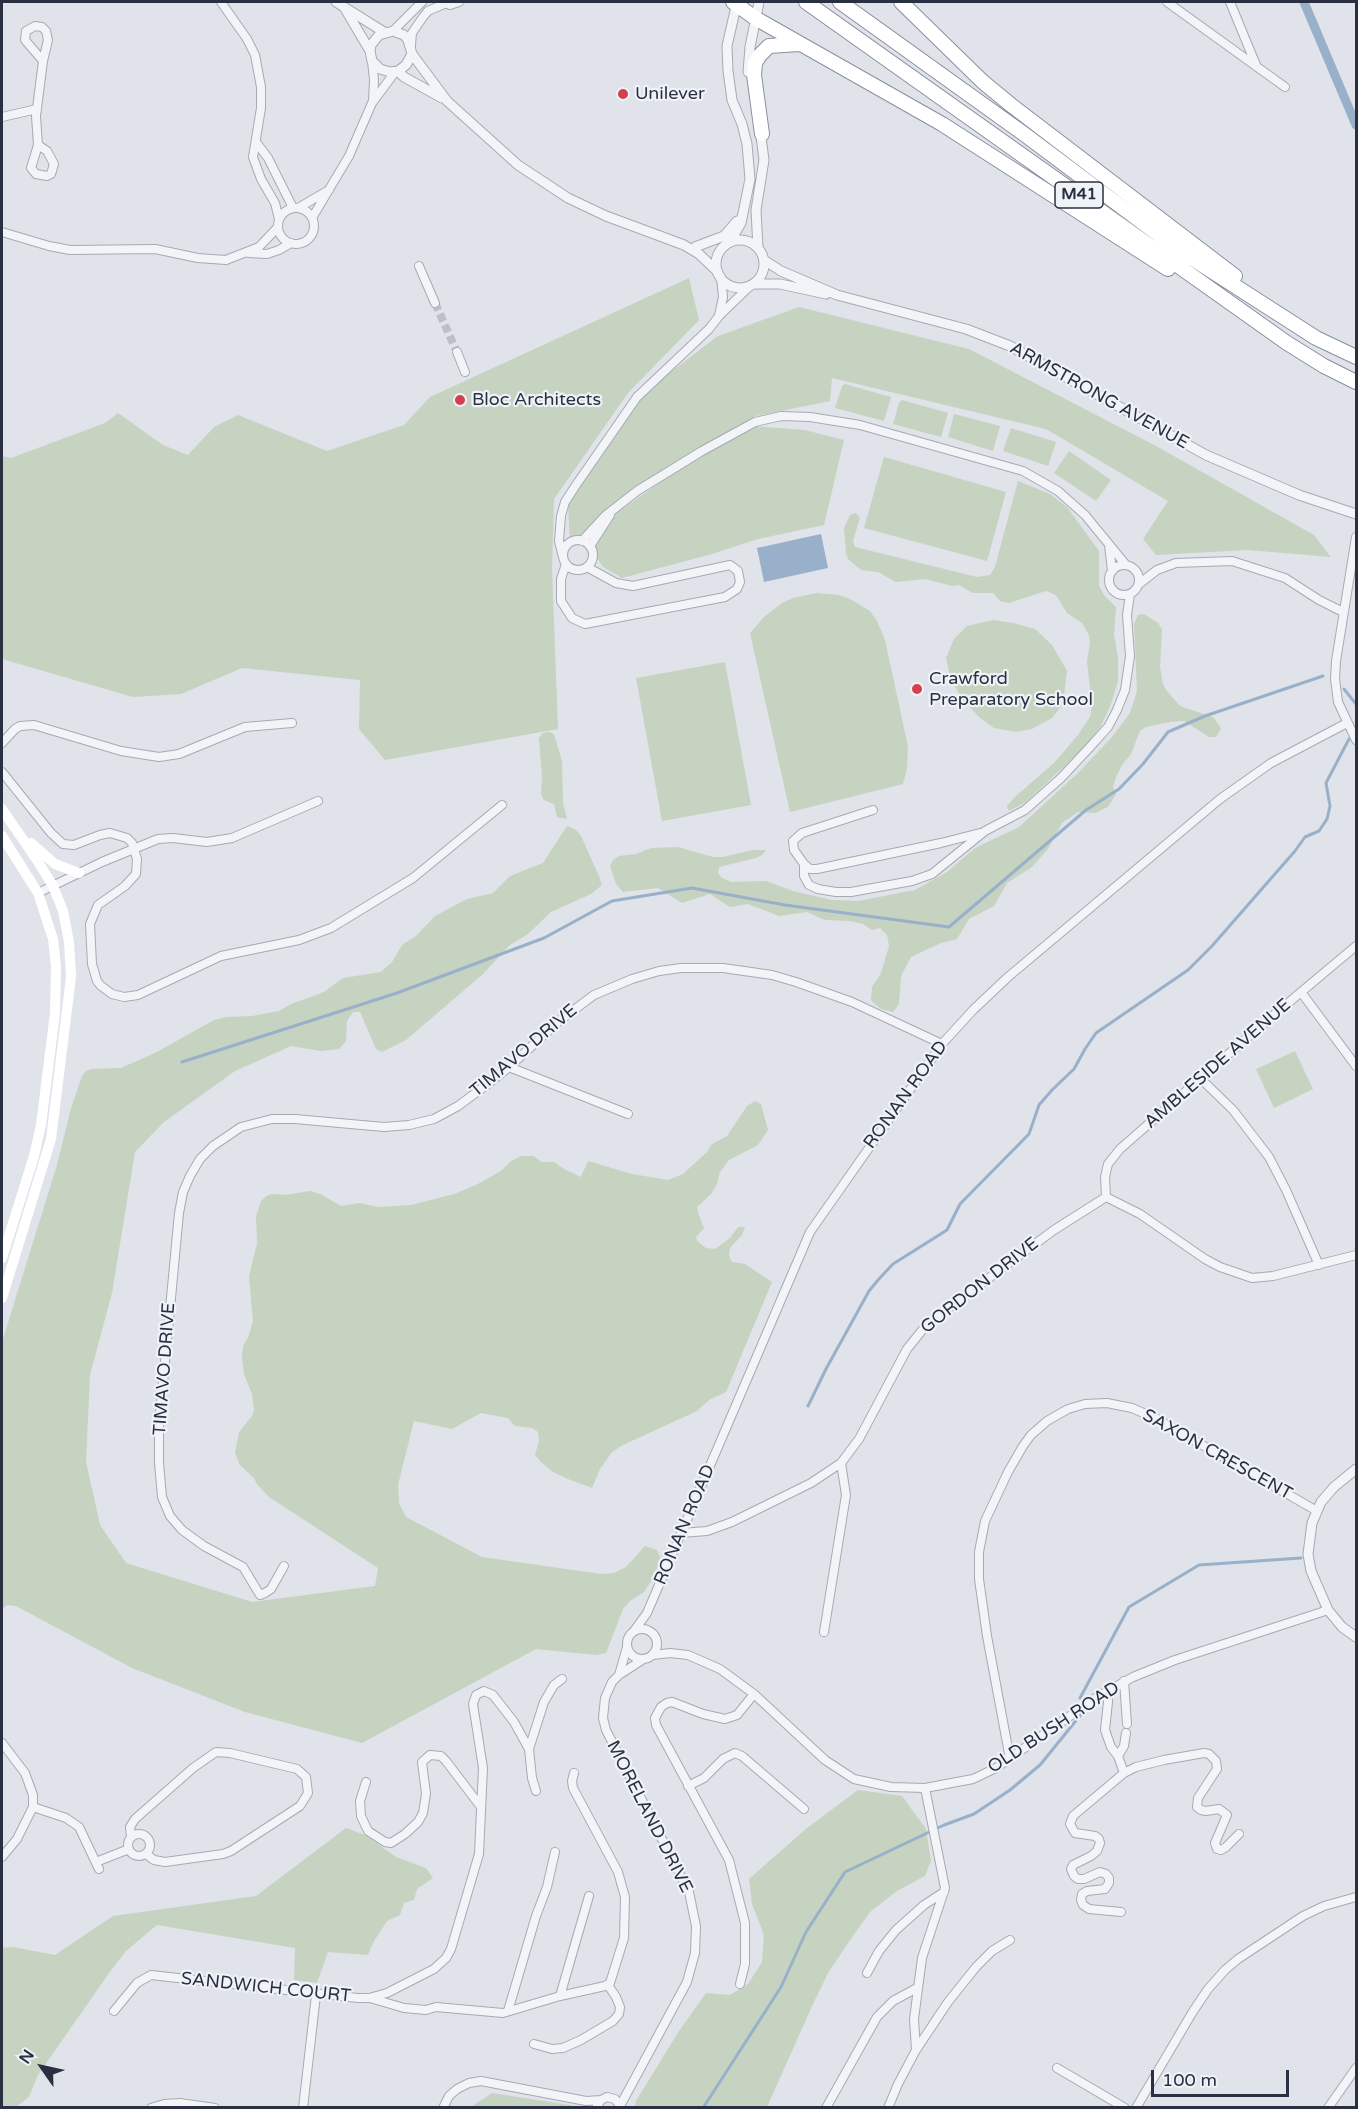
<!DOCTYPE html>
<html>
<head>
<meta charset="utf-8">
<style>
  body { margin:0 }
  #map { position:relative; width:1358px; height:2109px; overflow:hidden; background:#e0e3e9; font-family:"Varela Round",sans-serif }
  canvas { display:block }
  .frame { position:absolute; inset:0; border:3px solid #283041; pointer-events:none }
  .north { position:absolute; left:12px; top:2037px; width:60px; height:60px; -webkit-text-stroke:4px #eff2f7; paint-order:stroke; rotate:304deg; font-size:16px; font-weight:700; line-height:24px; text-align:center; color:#283041 }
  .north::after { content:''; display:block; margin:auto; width:21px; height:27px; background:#283041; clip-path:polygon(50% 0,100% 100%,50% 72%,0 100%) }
  .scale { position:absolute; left:1151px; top:2070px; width:138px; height:27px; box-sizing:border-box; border:3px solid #283041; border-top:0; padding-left:8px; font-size:18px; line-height:21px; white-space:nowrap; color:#283041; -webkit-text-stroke:4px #eff2f7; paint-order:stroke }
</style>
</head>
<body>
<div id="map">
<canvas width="1358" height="2109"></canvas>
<div class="frame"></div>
<div class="north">N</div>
<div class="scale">100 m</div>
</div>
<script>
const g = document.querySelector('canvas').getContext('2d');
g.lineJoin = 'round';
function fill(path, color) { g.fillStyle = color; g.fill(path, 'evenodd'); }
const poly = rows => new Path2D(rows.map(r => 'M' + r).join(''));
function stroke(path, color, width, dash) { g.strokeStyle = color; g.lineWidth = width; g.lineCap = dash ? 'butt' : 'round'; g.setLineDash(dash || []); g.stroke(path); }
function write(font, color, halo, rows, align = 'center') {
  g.font = font + ' "Varela Round",sans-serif'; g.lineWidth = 4.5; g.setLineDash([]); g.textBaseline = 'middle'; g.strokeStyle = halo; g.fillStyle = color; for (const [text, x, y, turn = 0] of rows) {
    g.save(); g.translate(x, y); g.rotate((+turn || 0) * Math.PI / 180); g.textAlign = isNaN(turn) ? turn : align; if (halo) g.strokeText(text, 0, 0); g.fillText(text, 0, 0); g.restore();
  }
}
const green = poly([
  [689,278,699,320,628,393,554,499,552,569,558,729,385,760,359,729,360,680,242,668,181,694,133,697,2,659,2,456,11,458,105,423,118,413,163,445,188,455,214,427,238,415,327,451,404,425,430,397],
  [799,307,969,349,1156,446,1314,535,1331,557,1248,550,1156,555,1143,539,1168,501,1046,429,832,378,830,401,756,416,698,449,570,544,568,505,639,396,718,336],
  [845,384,891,397,884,421,835,408,842,386],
  [902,400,948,413,941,437,893,424,899,403],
  [954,414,1000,426,993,451,948,437],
  [751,426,805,430,844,440,824,525,758,539,712,554,622,578,603,567,595,555,595,543,611,517,706,450],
  [1011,428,1056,442,1048,466,1003,451],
  [1069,451,1111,480,1096,501,1054,473],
  [884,457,1006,492,987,561,864,528],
  [1018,481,1050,494,1067,507,1099,551,1099,586,1104,595,1116,607,1114,635,1118,657,1118,681,1111,704,1101,726,1086,746,1026,802,1011,810,1008,810,1007,806,1016,796,1054,763,1078,735,1090,717,1092,706,1087,661,1090,643,1089,635,1082,623,1067,613,1056,595,1046,591,1009,603,1000,601,993,593,973,593,959,585,952,586,926,579,896,582,878,572,861,570,848,559,846,553,844,528,850,515,856,513,860,518,853,541,855,547,977,577,990,575,995,567],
  [816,593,839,595,850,599,870,611,877,621,885,640,908,747,907,768,903,784,790,812,750,633,764,617,782,603,793,598],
  [1144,614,1158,623,1162,629,1160,667,1163,684,1166,690,1180,706,1213,717,1221,728,1218,734,1216,737,1209,737,1184,721,1170,722,1146,727,1140,731,1131,754,1122,765,1116,777,1113,787,1116,794,1108,807,1095,813,1078,812,1062,823,1048,849,1032,867,1007,883,994,906,969,919,957,939,941,943,911,957,901,976,899,1004,893,1012,881,1009,871,1000,872,987,881,973,889,946,887,935,880,928,872,930,863,924,849,921,825,920,807,912,779,916,748,904,730,907,710,894,682,903,658,888,623,892,616,884,610,866,613,860,619,856,636,854,651,848,678,847,713,857,723,857,753,850,766,850,762,855,756,858,719,867,718,873,722,878,731,882,766,881,793,891,832,900,858,901,915,890,947,872,975,848,1019,827,1079,772,1112,737,1130,713,1137,691,1134,624,1138,615],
  [993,620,1013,623,1035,629,1052,645,1067,671,1063,704,1052,718,1032,729,1016,732,994,728,979,717,962,699,951,680,946,658,954,639,967,626],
  [725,662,751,805,662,821,636,678],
  [549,732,554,734,562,761,563,803,567,819,557,817,554,804,544,800,541,794,542,777,539,738,543,733],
  [567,826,576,830,581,836,599,876,602,885,591,894,551,912,528,934,510,945,483,974,406,1040,382,1052,376,1049,360,1012,353,1012,347,1021,346,1041,339,1049,321,1051,291,1046,235,1071,164,1122,135,1152,112,1293,90,1375,86,1462,100,1525,126,1563,252,1602,375,1586,378,1568,269,1497,257,1484,254,1478,239,1464,235,1452,239,1432,252,1416,254,1410,252,1394,244,1374,242,1357,243,1346,248,1338,253,1321,249,1276,257,1244,256,1217,261,1201,266,1196,272,1194,285,1195,310,1191,320,1194,341,1206,360,1203,378,1207,411,1205,454,1194,476,1185,501,1171,511,1161,522,1156,533,1156,542,1162,554,1162,564,1169,581,1177,588,1161,632,1174,668,1180,683,1174,707,1152,712,1144,727,1136,747,1106,755,1101,761,1104,768,1130,758,1145,729,1160,720,1172,717,1184,711,1194,697,1207,698,1213,704,1228,696,1237,697,1241,706,1248,715,1249,730,1238,738,1227,745,1227,742,1235,730,1248,729,1256,732,1262,745,1264,772,1282,726,1392,709,1400,697,1411,623,1445,612,1452,600,1469,592,1488,568,1479,553,1472,541,1462,535,1455,539,1441,538,1432,532,1428,515,1426,508,1418,481,1413,452,1429,414,1421,398,1485,399,1503,406,1517,482,1557,601,1574,614,1573,626,1567,645,1546,657,1550,661,1559,652,1580,644,1592,630,1601,623,1609,606,1653,596,1655,536,1649,362,1743,245,1712,132,1668,16,1606,7,1605,2,1609,2,1342,57,1165,71,1108,82,1076,86,1071,92,1069,121,1068,155,1053,214,1020,226,1017,252,1016,279,1011,291,1004,324,992,343,978,381,972,392,962,402,945,416,936,435,916,467,899,493,893,510,876,543,863],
  [1295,1051,1313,1089,1274,1108,1256,1069],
  [858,1790,902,1796,926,1829,931,1861,925,1876,897,1891,870,1912,844,1949,828,1973,813,2004,767,2107,635,2107,636,2101,679,2031,706,1993,730,1995,748,1984,762,1962,764,1935,752,1904,749,1879,807,1828],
  [346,1828,365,1835,396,1857,426,1868,433,1878,417,1889,414,1900,404,1903,400,1915,387,1921,373,1943,368,1955,328,1952,317,1983,294,1980,295,1948,157,1925,126,1951,109,1973,38,2075,29,2097,16,2107,2,2107,2,1948,13,1947,55,1955,113,1916,256,1896],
  [492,2093,570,2105,576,2107,471,2107]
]);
const water = poly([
  [821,534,828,568,764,582,757,548]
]);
const stream = poly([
  [1344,689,1356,704],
  [182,1062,397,993,544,938,612,901,692,888,785,905,949,927,1086,810,1119,789,1143,764,1168,732,1205,716,1323,676],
  [808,1406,826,1369,869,1291,878,1280,893,1264,947,1230,960,1204,1029,1134,1039,1105,1052,1090,1074,1069,1085,1049,1096,1033,1188,970,1212,946,1295,851,1305,837,1319,831,1327,819,1330,806,1326,783,1349,739],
  [1080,1698,1129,1607,1199,1565,1301,1558],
  [703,2108,781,1987,806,1932,845,1872,944,1825,974,1814,1010,1790,1040,1765,1083,1712]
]);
const canal = poly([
  [1304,2,1356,125]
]);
const minorTunnel = poly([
  [435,303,457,352]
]);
const minor = poly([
  [221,2,247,39,255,55,261,87,261,108,253,157,261,179,275,203,279,219],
  [441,2,450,5,459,2],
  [1167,2,1285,87],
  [1230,2,1256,65],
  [393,31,422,2],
  [411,45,412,33,423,17,428,11,444,4],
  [372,61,374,80,373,101],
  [2,117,37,109],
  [256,142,268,158,293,208],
  [38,145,47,151,54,164,51,174,47,176,36,174,31,168,38,145,36,116,43,61,48,40,46,31,42,27,35,26,26,31,25,40,43,61],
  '278 226a18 18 0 1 1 36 0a18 18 0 1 1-36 0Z',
  [298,208,329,190],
  [312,218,349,156,372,103,395,72],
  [2,232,49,246,70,250,155,249,198,258,226,260,259,247,278,227],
  [249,253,267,254,279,250,291,243],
  [419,266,435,303],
  [719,315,723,297,721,277],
  [457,352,465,372],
  [1356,537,1336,661,1335,679,1338,702,1356,740],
  '563 555a15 15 0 1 1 30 0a15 15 0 1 1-30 0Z',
  [582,541,605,516,637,491,702,451,755,422,781,416,810,417,860,425,1023,471,1058,491,1085,515,1126,565],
  [1109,545,1112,571],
  [590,546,610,515],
  [563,557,559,541,561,516,565,502,576,485,637,397,709,329,719,316,750,286],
  [566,564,561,579,561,601,572,618,585,624,725,597,737,589,740,582,738,571,730,565,633,586,616,583,587,567],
  '1109 580a15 15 0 1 1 30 0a15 15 0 1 1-30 0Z',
  [1139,584,1157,570,1176,563,1232,561,1285,578,1319,600,1343,612],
  [2,743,15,729,20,726,34,725,121,751,159,757,179,754,245,727,292,723],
  [2,772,51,833,63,844,74,845,100,835,110,833,127,838,132,843,137,859,136,874,125,886,98,905,90,924,92,964,97,981,101,986,112,994,124,997,138,995,221,956,299,940,331,928,413,878,502,805],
  [873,810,802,833,793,841,794,850,804,864,810,869,817,869,941,843,980,833],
  [804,864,804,876,809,885,818,889,836,892,851,892,912,881,932,874,985,831,1025,810,1061,778,1090,747,1108,727,1117,710,1125,690,1130,656,1127,615,1130,594],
  [38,893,102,862,158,839,173,838,207,842,232,838,318,801],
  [1301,992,1356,1066],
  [509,1067,628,1114],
  [1201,1079,1233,1110,1269,1157,1286,1190,1319,1265],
  [1106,1197,1105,1177,1108,1164,1120,1149,1257,1029,1356,946],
  [1106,1197,1140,1214,1205,1259,1220,1267,1252,1278,1273,1276,1356,1255],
  [681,1533,707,1531,732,1522,811,1483,841,1463,859,1439,907,1349,928,1323,1054,1230,1106,1197],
  [284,1566,271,1589,265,1593,260,1595,243,1567,204,1546,182,1530,170,1516,162,1497,159,1463,159,1425,179,1213,183,1192,190,1176,200,1159,213,1146,241,1127,272,1119,295,1119,384,1127,409,1125,434,1119,458,1106,485,1086,509,1067,559,1021,594,995,632,979,659,971,681,968,723,968,772,975,796,982,852,1002,942,1044],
  '627 1644a15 15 0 1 1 30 0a15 15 0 1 1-30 0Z',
  [634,1631,647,1613,810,1232,942,1044,973,1010,1008,977,1220,799,1271,763,1347,723],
  [824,1632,846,1495,841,1463],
  [653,1655,670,1653,688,1655,720,1669,754,1694,825,1760,854,1779,891,1787,925,1788,973,1779,996,1768,1097,1697,1133,1677,1175,1660,1328,1610],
  [619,1675,627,1647],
  [1124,1681,1127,1724],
  [1107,1691,1108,1702,1105,1730,1111,1747,1118,1756,1124,1773,1136,1767,1164,1760,1204,1753,1209,1754,1216,1761,1217,1769,1198,1798,1197,1807,1201,1810,1206,1811,1219,1809,1227,1815,1215,1843,1217,1849,1221,1850,1226,1847,1239,1834],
  [2,1743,25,1773,33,1795,33,1807,17,1839,2,1857],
  [1118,1756,1124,1746,1126,1733],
  [1010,1759,987,1636,979,1579,979,1552,985,1521,1008,1472,1023,1446,1031,1435,1047,1421,1068,1409,1085,1404,1107,1403,1132,1408,1157,1419,1317,1511],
  [366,1782,360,1801,361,1816,368,1831,385,1842,391,1843,405,1834,418,1822,423,1813,426,1794,422,1762,430,1755,441,1756,446,1761,481,1807],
  [688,1786,704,1778,723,1759,735,1753,742,1756,804,1809],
  [536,1791,532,1778,529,1749,544,1702,554,1685,562,1679],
  [33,1807,66,1818,79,1827,99,1869],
  '128 1845a11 11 0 1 1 22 0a11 11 0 1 1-22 0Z',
  [131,1837,130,1827,135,1819,193,1768,216,1752,230,1753,297,1769,306,1777,308,1793,300,1806,231,1851,223,1854,165,1862,154,1860,146,1854],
  [96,1862,129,1849],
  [1121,1912,1089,1909,1083,1905,1081,1900,1082,1894,1087,1891,1105,1889,1109,1883,1109,1878,1106,1874,1100,1872,1084,1879,1078,1879,1074,1876,1071,1869,1073,1865,1091,1856,1097,1851,1100,1843,1099,1839,1095,1836,1075,1833,1070,1824,1073,1816,1124,1773],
  [867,1973,879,1951,896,1930,924,1905,944,1892],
  [740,1984,745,1964,745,1923,729,1860,656,1725,655,1718,661,1707,667,1703,672,1702,703,1714,725,1719,737,1715,754,1694],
  [560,1996,589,1896],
  [370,1998,404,2008,426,2010,436,2007,503,2013,560,1996,605,1986,610,1983,624,1938,625,1897,618,1872,573,1788,572,1781,574,1773],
  [114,2011,137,1983,151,1975,358,1998,369,1998,387,1993,434,1969,446,1958,451,1949,479,1854,483,1768,473,1704,476,1695,484,1691,493,1695,514,1722,529,1749],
  [508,2011,536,1916,547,1887,555,1852],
  [534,2044,552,2049,563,2048,581,2040,613,2021,619,2014,620,2007,616,1997,608,1985],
  [916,2050,948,2002,976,1967,992,1951,1010,1940],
  [1057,2068,1125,2108],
  [620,2106,687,1982,695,1953,696,1926,689,1892,606,1730,603,1718,605,1698,612,1682,619,1675,642,1660],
  [151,2108,164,2104,180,2103,215,2108],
  [303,2108,316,1995],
  [443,2108,449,2096,457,2089,469,2083,481,2081,586,2101,601,2100],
  [596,2108,601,2100,607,2097,615,2099,621,2107],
  [826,2108,877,2017,893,2001,917,1988],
  [888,2108,898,2084,916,2050,914,2019,922,1958,945,1888,925,1788],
  [1136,2108,1192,2013,1208,1989,1225,1970,1238,1959,1303,1916,1324,1906,1356,1897],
  [1328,2108,1356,2068]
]);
const tertiary = poly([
  [336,2,384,32],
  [344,7,370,51,372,61,380,69,390,72,398,71,406,65,412,54,408,40,404,35,393,31,379,35,371,45,370,51],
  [412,54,447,101,518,165,568,198,606,216,684,245,699,254,718,272],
  [398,71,404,77,442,98],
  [748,72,750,47,759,2],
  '716 264a24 24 0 1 1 48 0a24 24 0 1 1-48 0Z',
  [730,242,741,223,750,179,747,144,742,124,732,100,728,71,727,46,737,2],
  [695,247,724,236,737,221],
  [758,248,756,210,764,160,760,129],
  [764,260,781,271,837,295,966,329,1010,346,1206,455,1299,495,1356,514],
  [754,284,780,284,826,294],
  [1356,1469,1334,1487,1321,1502,1312,1523,1308,1554,1311,1571,1328,1610,1342,1627,1356,1637]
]);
const secondary = poly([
  [2,809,37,860,53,886,63,911,69,942,71,977,51,1139,2,1298],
  [2,836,38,893,53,939,56,967,55,1013,41,1125,34,1156,2,1258],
  [31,843,55,864,79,873]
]);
const motorway = poly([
  [733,2,755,18,942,124,1168,269],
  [806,2,1287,343,1324,366,1356,382],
  [840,2,1024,134,1179,250,1316,338,1356,357],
  [901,2,983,82,1011,105,1235,276],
  [762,134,754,75,755,63,760,55,769,46,799,44]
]);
const markers = [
  [623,94,6,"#d24052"],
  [460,400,6,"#d24052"],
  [917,689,6,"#d24052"]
];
const shields = [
  [1079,195,48]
];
const shieldNames = [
  ["M41",1079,195]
];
const poiNames = [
  ["Unilever",635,94],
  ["Bloc Architects",472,400],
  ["Crawford",929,679],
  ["Preparatory School",929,700]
];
const streetNames = [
  ["ARMSTRONG AVENUE",1099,396,29],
  ["TIMAVO DRIVE",524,1051,-40],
  ["AMBLESIDE AVENUE",1218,1064,-41],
  ["RONAN ROAD",906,1095,-54],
  ["GORDON DRIVE",980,1286,-38],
  ["TIMAVO DRIVE",165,1369,-86],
  ["SAXON CRESCENT",1217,1455,29],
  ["RONAN ROAD",685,1525,-67],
  ["OLD BUSH ROAD",1054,1728,-33],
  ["MORELAND DRIVE",649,1817,63],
  ["SANDWICH COURT",266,1988,6]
];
fill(green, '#c5d3c0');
fill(water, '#99b0ca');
stroke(stream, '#99b0ca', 3);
stroke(canal, '#99b0ca', 9);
stroke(minorTunnel, '#bbbfc7', 8, [8, 4]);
stroke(minor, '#a5aab3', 10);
stroke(tertiary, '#a5aab3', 11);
stroke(motorway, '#8790a0', 16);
stroke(minor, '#f3f4f7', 8);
stroke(tertiary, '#f3f4f7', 9);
stroke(secondary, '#fff', 10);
stroke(motorway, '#fff', 14);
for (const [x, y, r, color] of markers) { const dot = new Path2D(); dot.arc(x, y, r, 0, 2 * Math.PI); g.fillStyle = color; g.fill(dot); stroke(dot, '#eff2f7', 2); }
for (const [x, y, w] of shields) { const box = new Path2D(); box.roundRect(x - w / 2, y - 13, w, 26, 4.5); g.fillStyle = '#eff2f7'; g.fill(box); stroke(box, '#283041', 1.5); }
write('bold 16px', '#283041', null, shieldNames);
write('18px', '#283041', '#eff2f7', poiNames, 'left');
write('18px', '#283041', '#eff2f7', streetNames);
</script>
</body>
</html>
